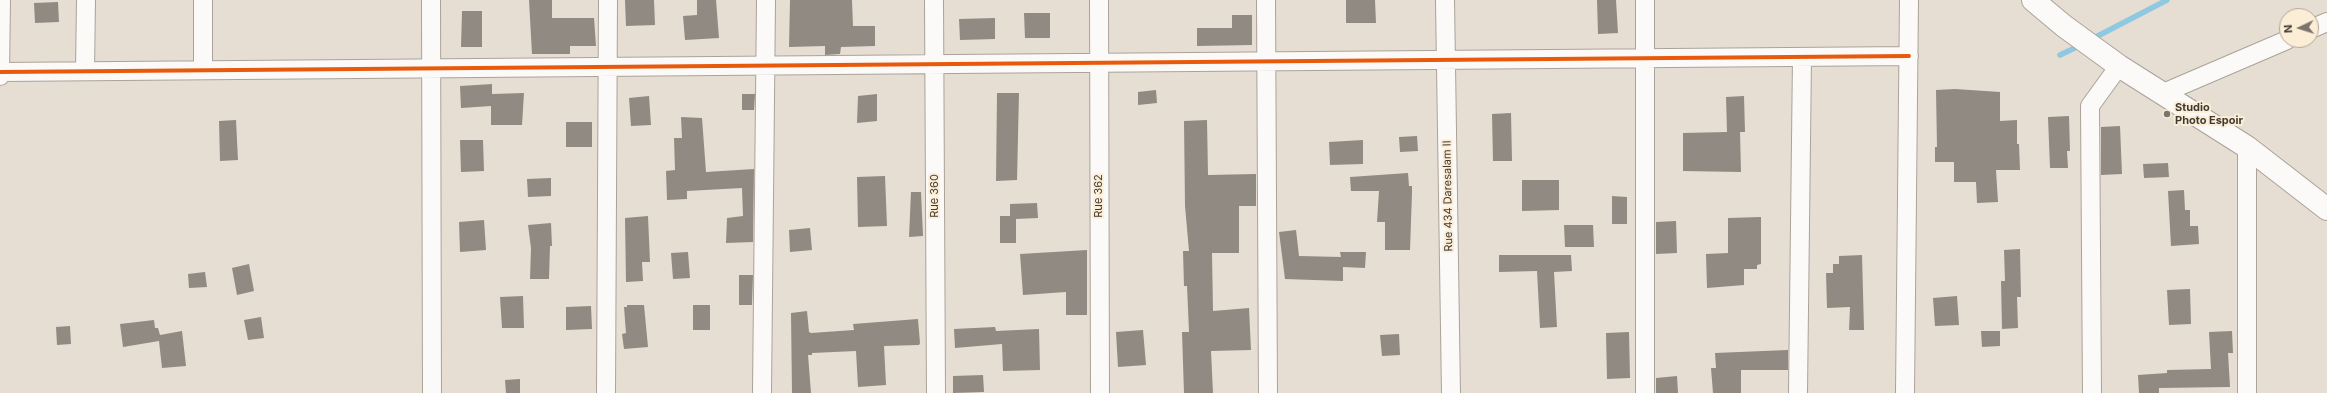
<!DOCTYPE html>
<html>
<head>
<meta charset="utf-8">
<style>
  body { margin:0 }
  #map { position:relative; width:2327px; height:393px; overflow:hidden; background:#e6ded2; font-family:Inter,sans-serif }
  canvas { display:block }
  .north { position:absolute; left:2279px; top:8px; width:40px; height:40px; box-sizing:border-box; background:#fcedd7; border:1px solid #b1a695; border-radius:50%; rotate:266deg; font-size:11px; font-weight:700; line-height:16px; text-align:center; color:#403b32 }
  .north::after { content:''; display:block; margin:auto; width:14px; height:18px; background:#7a746a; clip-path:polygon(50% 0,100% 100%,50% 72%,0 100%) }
</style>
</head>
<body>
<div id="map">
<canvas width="2327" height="393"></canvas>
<div class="north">N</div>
</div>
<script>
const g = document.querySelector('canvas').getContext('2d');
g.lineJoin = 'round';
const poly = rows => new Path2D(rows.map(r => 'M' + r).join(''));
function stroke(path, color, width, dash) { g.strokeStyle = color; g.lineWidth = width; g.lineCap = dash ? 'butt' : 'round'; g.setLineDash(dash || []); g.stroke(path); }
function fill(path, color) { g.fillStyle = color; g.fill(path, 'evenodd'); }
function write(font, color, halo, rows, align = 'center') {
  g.font = font + ' Inter,sans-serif'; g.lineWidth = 4; g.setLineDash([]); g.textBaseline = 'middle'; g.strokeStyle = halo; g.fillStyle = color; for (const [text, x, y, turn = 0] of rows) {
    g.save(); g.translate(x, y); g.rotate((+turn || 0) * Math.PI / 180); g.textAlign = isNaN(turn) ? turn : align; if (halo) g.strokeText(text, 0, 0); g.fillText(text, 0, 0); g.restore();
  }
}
const stream = poly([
  [2090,40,2167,0],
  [2060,55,2081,45]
]);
const building = poly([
  [529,0,552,0,552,18,594,18,596,46,570,46,570,54,532,54],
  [625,0,654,0,655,25,626,26],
  [697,0,716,0,719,38,685,40,683,16,697,15],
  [790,0,852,0,853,26,875,26,875,46,841,47,840,54,825,55,825,46,789,47],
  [1346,0,1375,0,1376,23,1346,23],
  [1597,0,1616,0,1618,33,1598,34],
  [58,2,59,22,35,23,34,3],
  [462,11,482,11,482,47,461,47],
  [1024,13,1050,13,1050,38,1025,38],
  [1232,15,1252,15,1252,45,1197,46,1197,28,1232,28],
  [995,18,995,39,960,40,959,19],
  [492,84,492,94,524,93,522,125,491,125,491,106,461,108,460,86],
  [1955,89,2000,92,2000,121,2017,120,2017,144,2019,144,2020,170,1996,170,1998,202,1977,203,1976,182,1954,182,1954,162,1935,162,1935,147,1937,147,1936,90],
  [1156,90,1157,103,1138,105,1138,92],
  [997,93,1019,93,1017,180,996,181],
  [742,94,755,94,754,110,742,110],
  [877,94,877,121,857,123,858,96],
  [649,96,651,125,631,126,629,98],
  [1744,96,1745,132,1740,132,1741,172,1683,171,1683,133,1727,132,1726,97],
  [1511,113,1512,161,1493,161,1492,114],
  [2069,116,2070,151,2067,151,2068,168,2050,168,2048,117],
  [681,117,702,118,706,172,754,169,753,242,726,243,727,218,743,216,742,188,687,191,687,199,667,200,666,171,675,170,674,138,682,138],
  [236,120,238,160,220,161,219,121],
  [1207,120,1208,175,1256,174,1256,206,1239,206,1239,253,1212,253,1213,311,1249,308,1251,350,1211,351,1213,393,1184,393,1182,332,1189,332,1187,286,1184,286,1183,251,1189,251,1185,206,1184,121],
  [566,122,592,122,592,147,566,147],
  [2120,126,2122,174,2101,175,2101,127],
  [1417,136,1418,151,1400,152,1399,137],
  [460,140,483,140,484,171,461,172],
  [1363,140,1363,164,1330,165,1329,142],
  [2168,163,2169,177,2144,178,2143,164],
  [1408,173,1409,186,1412,186,1412,193,1410,250,1385,250,1385,222,1377,222,1379,191,1351,191,1350,177],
  [885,176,887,226,858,227,857,177],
  [551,178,551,196,528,197,527,179],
  [1522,180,1559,180,1559,210,1522,211],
  [2184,190,2185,210,2190,210,2190,226,2198,226,2199,244,2171,246,2168,191],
  [911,192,921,192,923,236,909,237],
  [1612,196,1627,197,1627,224,1612,224],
  [1037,203,1038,218,1016,219,1016,243,1000,243,1000,216,1010,216,1010,204],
  [648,216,650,262,642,262,643,281,626,282,625,218],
  [1761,217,1761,264,1757,265,1757,269,1744,269,1744,285,1707,288,1706,254,1728,253,1728,218],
  [484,220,486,250,460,252,459,222],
  [1676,221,1677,253,1656,254,1656,222],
  [551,223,552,246,550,246,549,279,530,279,531,248,528,225],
  [1564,225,1593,225,1594,247,1565,247],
  [810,228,812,250,790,252,789,230],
  [1296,230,1299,256,1341,257,1340,252,1366,252,1365,268,1343,267,1343,281,1285,279,1279,232],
  [2020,249,2021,297,2017,297,2018,328,2002,329,2001,281,2005,281,2004,250],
  [1087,250,1087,315,1066,315,1066,292,1023,295,1020,254],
  [688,252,690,278,673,279,671,253],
  [1499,255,1571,255,1572,271,1554,272,1557,327,1540,328,1537,271,1499,272],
  [1862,255,1864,330,1849,330,1850,307,1827,308,1826,273,1833,273,1833,264,1839,264,1839,256],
  [249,264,254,291,237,295,232,268],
  [205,272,207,287,189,288,188,274],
  [739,275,753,275,752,305,739,305],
  [2190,289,2191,324,2169,325,2167,290],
  [523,296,524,328,502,328,500,297],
  [1957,296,1959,325,1935,326,1933,298],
  [627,305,644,305,648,347,624,349,622,334,626,333,624,307,627,307],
  [693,305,710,305,710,330,693,330],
  [591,306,592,329,566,330,566,307],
  [807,311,809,332,811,333,854,330,853,324,918,319,920,343,919,345,884,346,886,385,858,387,856,351,812,353,812,355,808,355,811,393,792,393,791,313],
  [261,317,264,338,248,340,244,320],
  [154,320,155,328,158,328,160,335,182,331,186,366,162,368,159,341,123,347,120,324],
  [70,326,71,344,57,345,56,327],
  [995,327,996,331,1039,329,1040,370,1003,371,1002,344,955,348,954,329],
  [1143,330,1146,365,1118,367,1116,332],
  [1981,331,2000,331,2000,346,1982,347],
  [2232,331,2233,353,2228,353,2230,387,2159,388,2159,393,2139,393,2138,375,2167,373,2167,370,2211,369,2209,332],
  [1629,332,1630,378,1607,379,1606,333],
  [1399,334,1400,355,1382,356,1380,335],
  [1788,350,1788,370,1741,370,1741,393,1713,393,1711,368,1716,368,1715,353],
  [983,375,984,392,953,393,953,376],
  [1677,376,1678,393,1656,393,1656,378],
  [520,379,520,393,506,393,505,380]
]);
const street = poly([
  [203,0,203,70],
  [431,0,432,393],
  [934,0,936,393],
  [1099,0,1100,393],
  [1266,0,1268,393],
  [1445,0,1451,393],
  [2311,29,2327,22],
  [85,71,86,0],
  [0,72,1909,56],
  [0,76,1,0],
  [2161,94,2287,40],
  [606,393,608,0],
  [762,393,766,0],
  [1645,393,1645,0],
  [1798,393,1802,57],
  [1905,393,1909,0],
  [2092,393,2090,106,2119,66],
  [2247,393,2247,147]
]);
const primary = poly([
  [2033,0,2064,26,2119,66,2247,147,2327,209]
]);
const cycleway = poly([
  [0,72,1909,56]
]);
const markers = [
  [2167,114,4,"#7a746a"]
];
const poiNames = [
  ["Studio",2175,108],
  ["Photo Espoir",2175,121]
];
const streetNames = [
  ["Rue 360",935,196,-90],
  ["Rue 362",1099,196,-90],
  ["Rue 434 Daresalam II",1448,196,-91]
];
stroke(stream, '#8ec8e1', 5.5);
fill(building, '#908a82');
stroke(street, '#aaa39a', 20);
stroke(primary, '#aaa39a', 24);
stroke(street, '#fbfaf8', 18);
stroke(primary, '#fbfaf8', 22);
stroke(cycleway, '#e8590c', 4);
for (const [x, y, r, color] of markers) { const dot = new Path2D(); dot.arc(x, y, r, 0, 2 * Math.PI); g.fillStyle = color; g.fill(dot); stroke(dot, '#fcedd7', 1.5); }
write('bold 11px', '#403b32', '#fcedd7', poiNames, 'left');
write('11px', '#403b32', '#fcedd7', streetNames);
</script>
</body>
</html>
